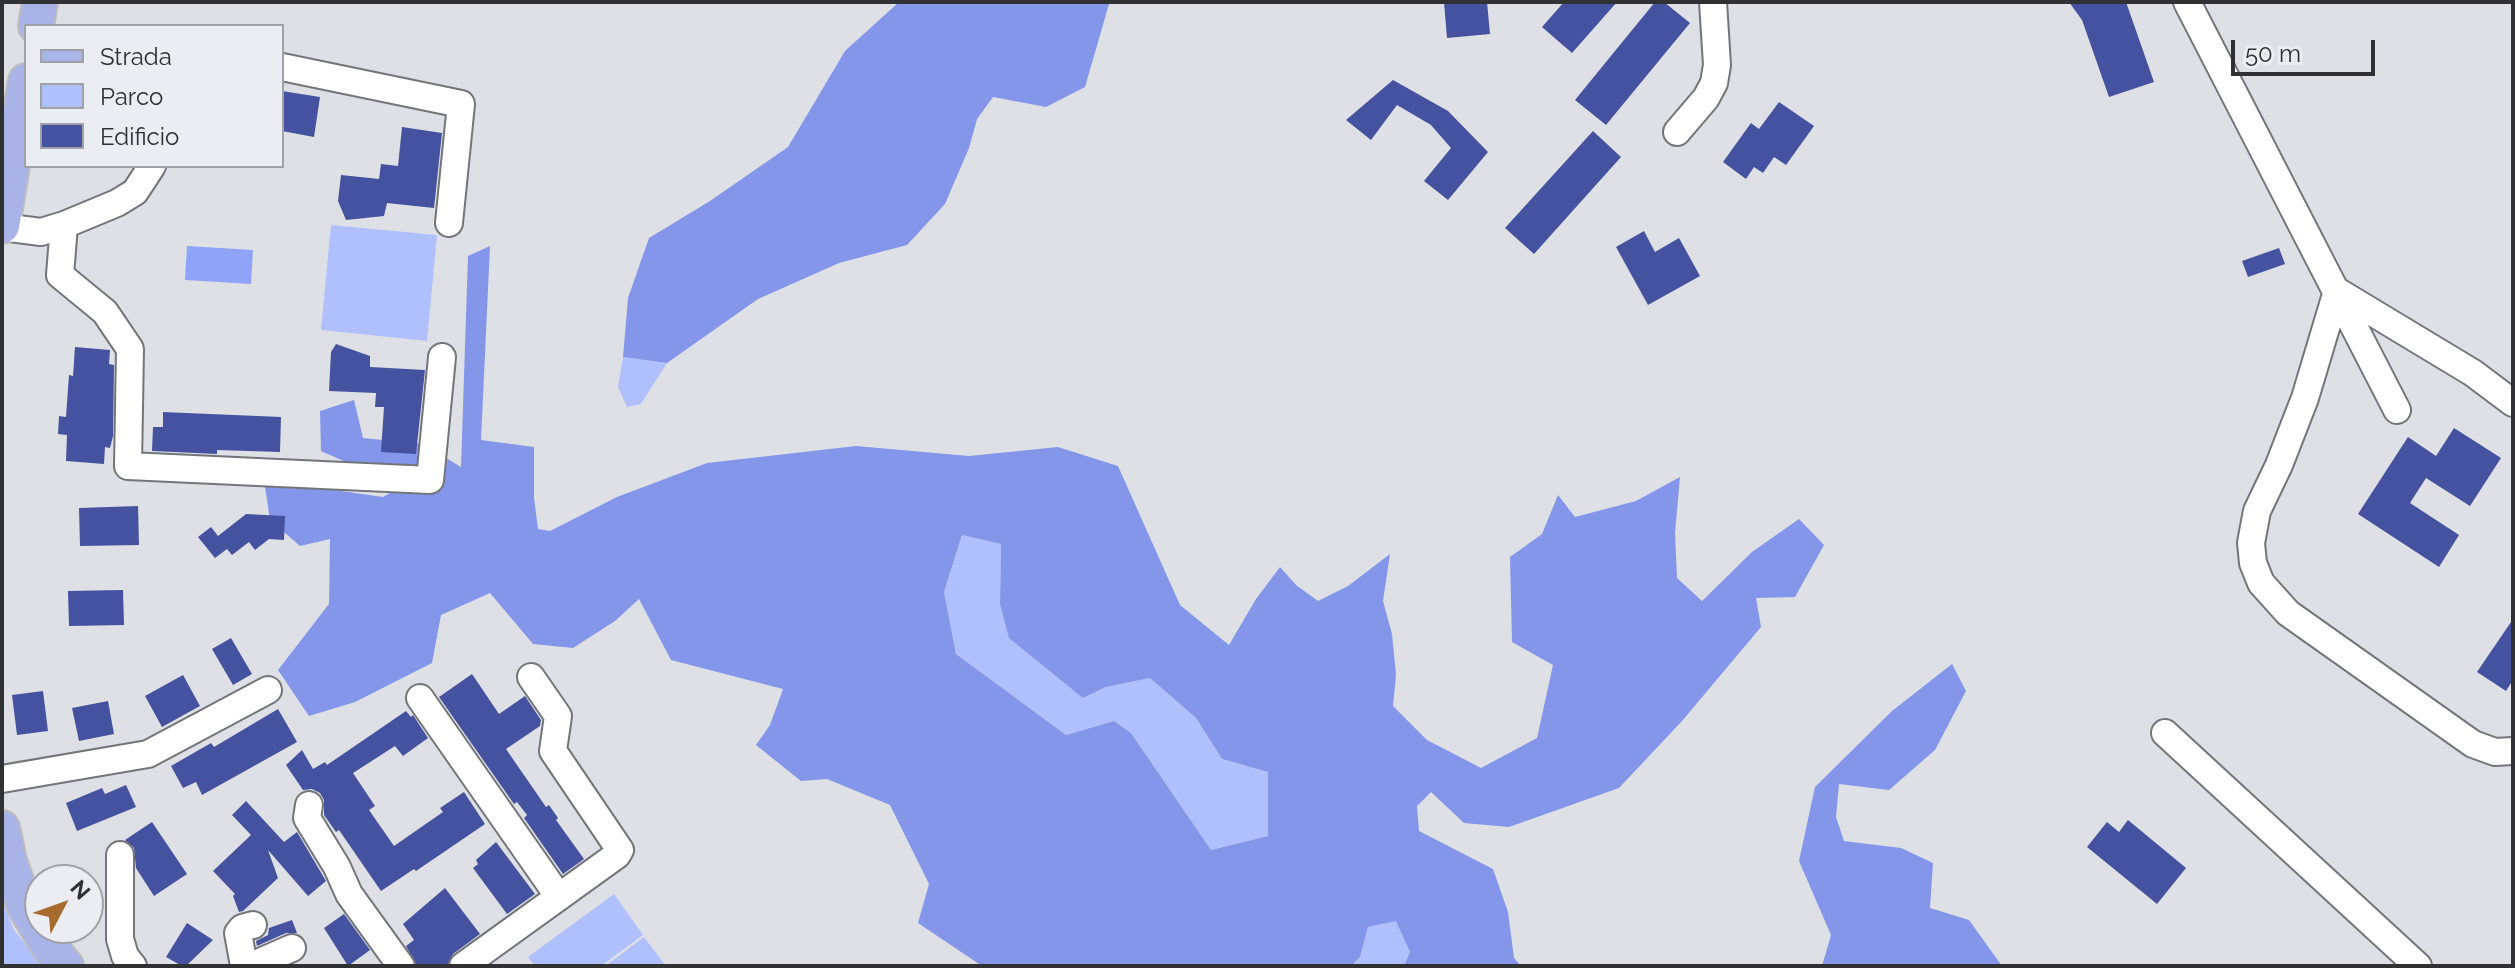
<!DOCTYPE html>
<html>
<head>
<meta charset="utf-8">
<style>
  body { margin:0 }
  #map { position:relative; width:2515px; height:968px; overflow:hidden; background:#dee0e5; font-family:Raleway,sans-serif }
  canvas { display:block }
  .frame { position:absolute; inset:0; border:4px solid #313133; pointer-events:none }
  .legend { position:absolute; left:24px; top:24px; width:260px; height:144px; box-sizing:border-box; background:#ebedf2; border:2px solid #a1a2a6; margin:0; padding:10px 14px; list-style:none; font-size:24px; color:#313133 }
  .legend li { display:flex; align-items:center; gap:16px; height:40px }
  .legend b { width:40px; border:2px solid #a1a2a6 }
  .north { position:absolute; left:24px; top:864px; width:80px; height:80px; box-sizing:border-box; background:#ebedf2; border:2px solid #a1a2a6; border-radius:50%; rotate:49deg; font-size:22px; font-weight:700; line-height:32px; text-align:center; color:#313133 }
  .north::after { content:''; display:block; margin:auto; width:28px; height:36px; background:#a66a2c; clip-path:polygon(50% 0,100% 100%,50% 72%,0 100%) }
  .scale { position:absolute; left:2231px; top:40px; width:144px; height:36px; box-sizing:border-box; border:4px solid #313133; border-top:0; padding-left:10px; font-size:24px; line-height:28px; white-space:nowrap; color:#313133; -webkit-text-stroke:6px #ebedf2; paint-order:stroke }
</style>
</head>
<body>
<div id="map">
<canvas width="2515" height="968"></canvas>
<div class="frame"></div>
<ul class="legend">
<li><b style="height:10px;background:#a9b4e9"></b>Strada</li>
<li><b style="height:22px;background:#b0c0fd"></b>Parco</li>
<li><b style="height:22px;background:#44529f"></b>Edificio</li>
</ul>
<div class="north">N</div>
<div class="scale">50 m</div>
</div>
<script>
const g = document.querySelector('canvas').getContext('2d');
g.lineJoin = 'round';
function fill(path, color) { g.fillStyle = color; g.fill(path, 'evenodd'); }
const poly = rows => new Path2D(rows.map(r => 'M' + r).join(''));
function stroke(path, color, width, dash) { g.strokeStyle = color; g.lineWidth = width; g.lineCap = dash ? 'butt' : 'round'; g.setLineDash(dash || []); g.stroke(path); }
const green = poly([
  [331,225,437,235,427,341,321,330],
  [623,357,667,363,641,404,627,407,618,387],
  [962,535,1001,544,1000,603,1083,698,1106,687,1150,678,1196,718,1222,759,1268,772,1268,836,1211,850,1131,733,1114,721,1066,735,956,654,944,592],
  [614,894,643,935,601,966,535,966,528,957],
  [2,901,14,930,43,966,2,966],
  [1396,920,1410,952,1404,966,1351,966,1360,957,1368,927],
  [644,937,666,966,605,966]
]);
const forest = poly([
  [899,2,1109,4,1085,87,1046,107,993,97,977,119,969,148,945,204,907,245,839,263,758,299,667,363,623,357,628,298,649,238,710,201,788,147,845,51],
  [490,246,481,440,534,447,534,498,538,529,550,531,617,497,707,463,856,446,969,456,1058,447,1118,466,1180,605,1229,645,1256,599,1280,567,1296,585,1318,601,1348,586,1390,554,1383,601,1392,634,1396,675,1393,706,1427,740,1481,768,1537,738,1553,665,1512,642,1510,557,1542,534,1558,495,1575,517,1636,501,1680,477,1675,533,1677,578,1702,601,1752,552,1799,519,1824,545,1795,597,1756,598,1761,627,1682,721,1619,788,1509,827,1464,823,1431,792,1417,806,1419,831,1493,869,1508,912,1514,958,1521,966,1404,966,1410,952,1396,921,1368,927,1360,957,1351,966,982,966,918,923,929,884,890,805,827,779,801,781,756,745,770,725,783,689,671,660,639,599,615,621,573,648,533,644,490,593,441,615,432,663,355,702,309,716,278,670,329,604,330,539,300,546,270,520,264,480,383,497,414,479,389,481,321,451,320,411,354,400,363,438,423,444,461,467,468,256],
  [962,535,1001,544,1000,604,1009,638,1083,698,1106,687,1150,678,1196,718,1222,759,1268,772,1268,836,1211,850,1131,733,1114,721,1066,735,956,654,944,592],
  [1952,664,1966,691,1935,750,1889,790,1839,784,1836,817,1844,841,1901,848,1933,863,1930,908,1969,920,2002,966,1822,966,1831,935,1799,861,1815,787,1892,711]
]);
const water = poly([
  [187,246,253,250,251,284,185,280]
]);
const building = poly([
  [1444,2,1487,2,1490,34,1447,38],
  [1564,2,1617,2,1572,53,1542,27],
  [1655,2,1664,2,1690,23,1606,125,1575,100],
  [2069,2,2126,2,2154,82,2109,97,2082,20],
  [1393,80,1448,111,1488,152,1448,200,1424,181,1451,148,1431,125,1397,105,1371,140,1346,120],
  [282,91,320,97,314,137,282,131],
  [1779,102,1814,126,1786,165,1774,157,1763,173,1754,167,1746,179,1723,162,1751,123,1759,129],
  [402,127,442,133,434,208,387,203,384,216,346,220,338,201,341,175,379,179,381,164,398,166],
  [1593,131,1621,157,1534,254,1505,228],
  [1644,231,1655,252,1679,238,1700,276,1648,305,1616,247],
  [2279,248,2285,264,2248,277,2242,261],
  [336,344,370,356,370,367,425,370,416,454,381,452,384,407,375,407,376,393,329,391,331,352],
  [75,347,110,350,109,364,114,365,113,436,110,448,105,447,104,464,66,461,67,435,58,434,59,416,66,417,69,375,73,376],
  [163,412,281,417,280,452,217,450,217,454,152,451,153,427,163,427],
  [2454,428,2501,458,2470,506,2426,478,2410,503,2459,535,2439,567,2358,514,2408,437,2436,456],
  [138,506,139,545,80,546,79,508],
  [246,514,285,516,284,540,269,539,255,550,249,542,232,555,227,549,215,558,198,537,211,527,218,536],
  [123,590,124,625,69,626,68,591],
  [2513,619,2513,680,2506,691,2477,672],
  [231,638,252,674,233,685,212,649],
  [472,674,499,714,525,696,541,720,540,726,506,749,546,807,549,805,558,818,556,820,584,859,563,874,524,818,527,815,517,802,514,804,439,697],
  [183,675,200,706,162,727,145,696],
  [43,691,48,731,17,735,12,695],
  [108,701,114,734,79,741,72,708],
  [278,709,297,742,202,795,196,782,183,788,171,766,211,743,214,747],
  [406,711,411,717,413,715,428,738,403,756,395,746,353,773,375,806,369,810,394,846,443,812,440,808,464,792,485,824,416,871,414,869,381,891,339,830,336,832,324,815,324,800,320,793,312,789,303,790,286,765,302,750,313,769,325,762,327,765],
  [126,785,136,807,77,831,66,803,102,788,105,794],
  [246,801,284,842,297,832,326,881,308,896,268,850,278,878,243,911,239,912,233,896,235,894,213,871,251,835,232,815],
  [2128,820,2186,868,2157,904,2087,847,2107,822,2119,832],
  [152,822,187,874,154,896,136,868,134,848,125,840],
  [496,842,535,894,507,914,473,868,478,864,476,860],
  [445,888,480,934,453,954,447,966,417,966,406,946,414,940,403,924],
  [344,914,370,950,348,966,324,928],
  [292,920,297,933,286,933,257,946,256,941,268,935,269,928],
  [187,923,213,940,186,966,182,966,166,957]
]);
const minor = poly([
  [2187,2,2397,410],
  [282,67,461,104,449,223],
  [1677,132,1706,98,1714,83,1717,65,1713,2],
  [64,225,60,275,105,312,130,349,128,466,430,480,442,357],
  [2,227,41,232,64,225,117,203,135,192,152,166],
  [2513,403,2473,373,2337,291,2305,398,2279,465,2257,511,2251,543,2253,563,2261,583,2288,613,2473,744,2495,752,2513,751],
  [420,698,559,897],
  [2165,733,2418,966],
  [2,779,148,754,268,690],
  [309,805,307,818,337,867,349,894,401,966],
  [120,855,120,939,125,956,133,966],
  [244,966,238,933,242,928,253,925],
  [251,966,292,948],
  [463,966,617,855,620,850,553,751,558,716,531,677]
]);
const major = poly([
  [36,26,40,2],
  [2,226,26,81],
  [2,828,9,861,25,907,48,945,66,966]
]);
fill(green, '#b0c0fd');
fill(forest, '#8396ea');
fill(water, '#8fa3f9');
fill(building, '#44529f');
stroke(minor, '#74757a', 30);
stroke(major, '#bdbdbe', 38);
stroke(minor, '#fff', 26);
stroke(major, '#a9b4e9', 34);
</script>
</body>
</html>
